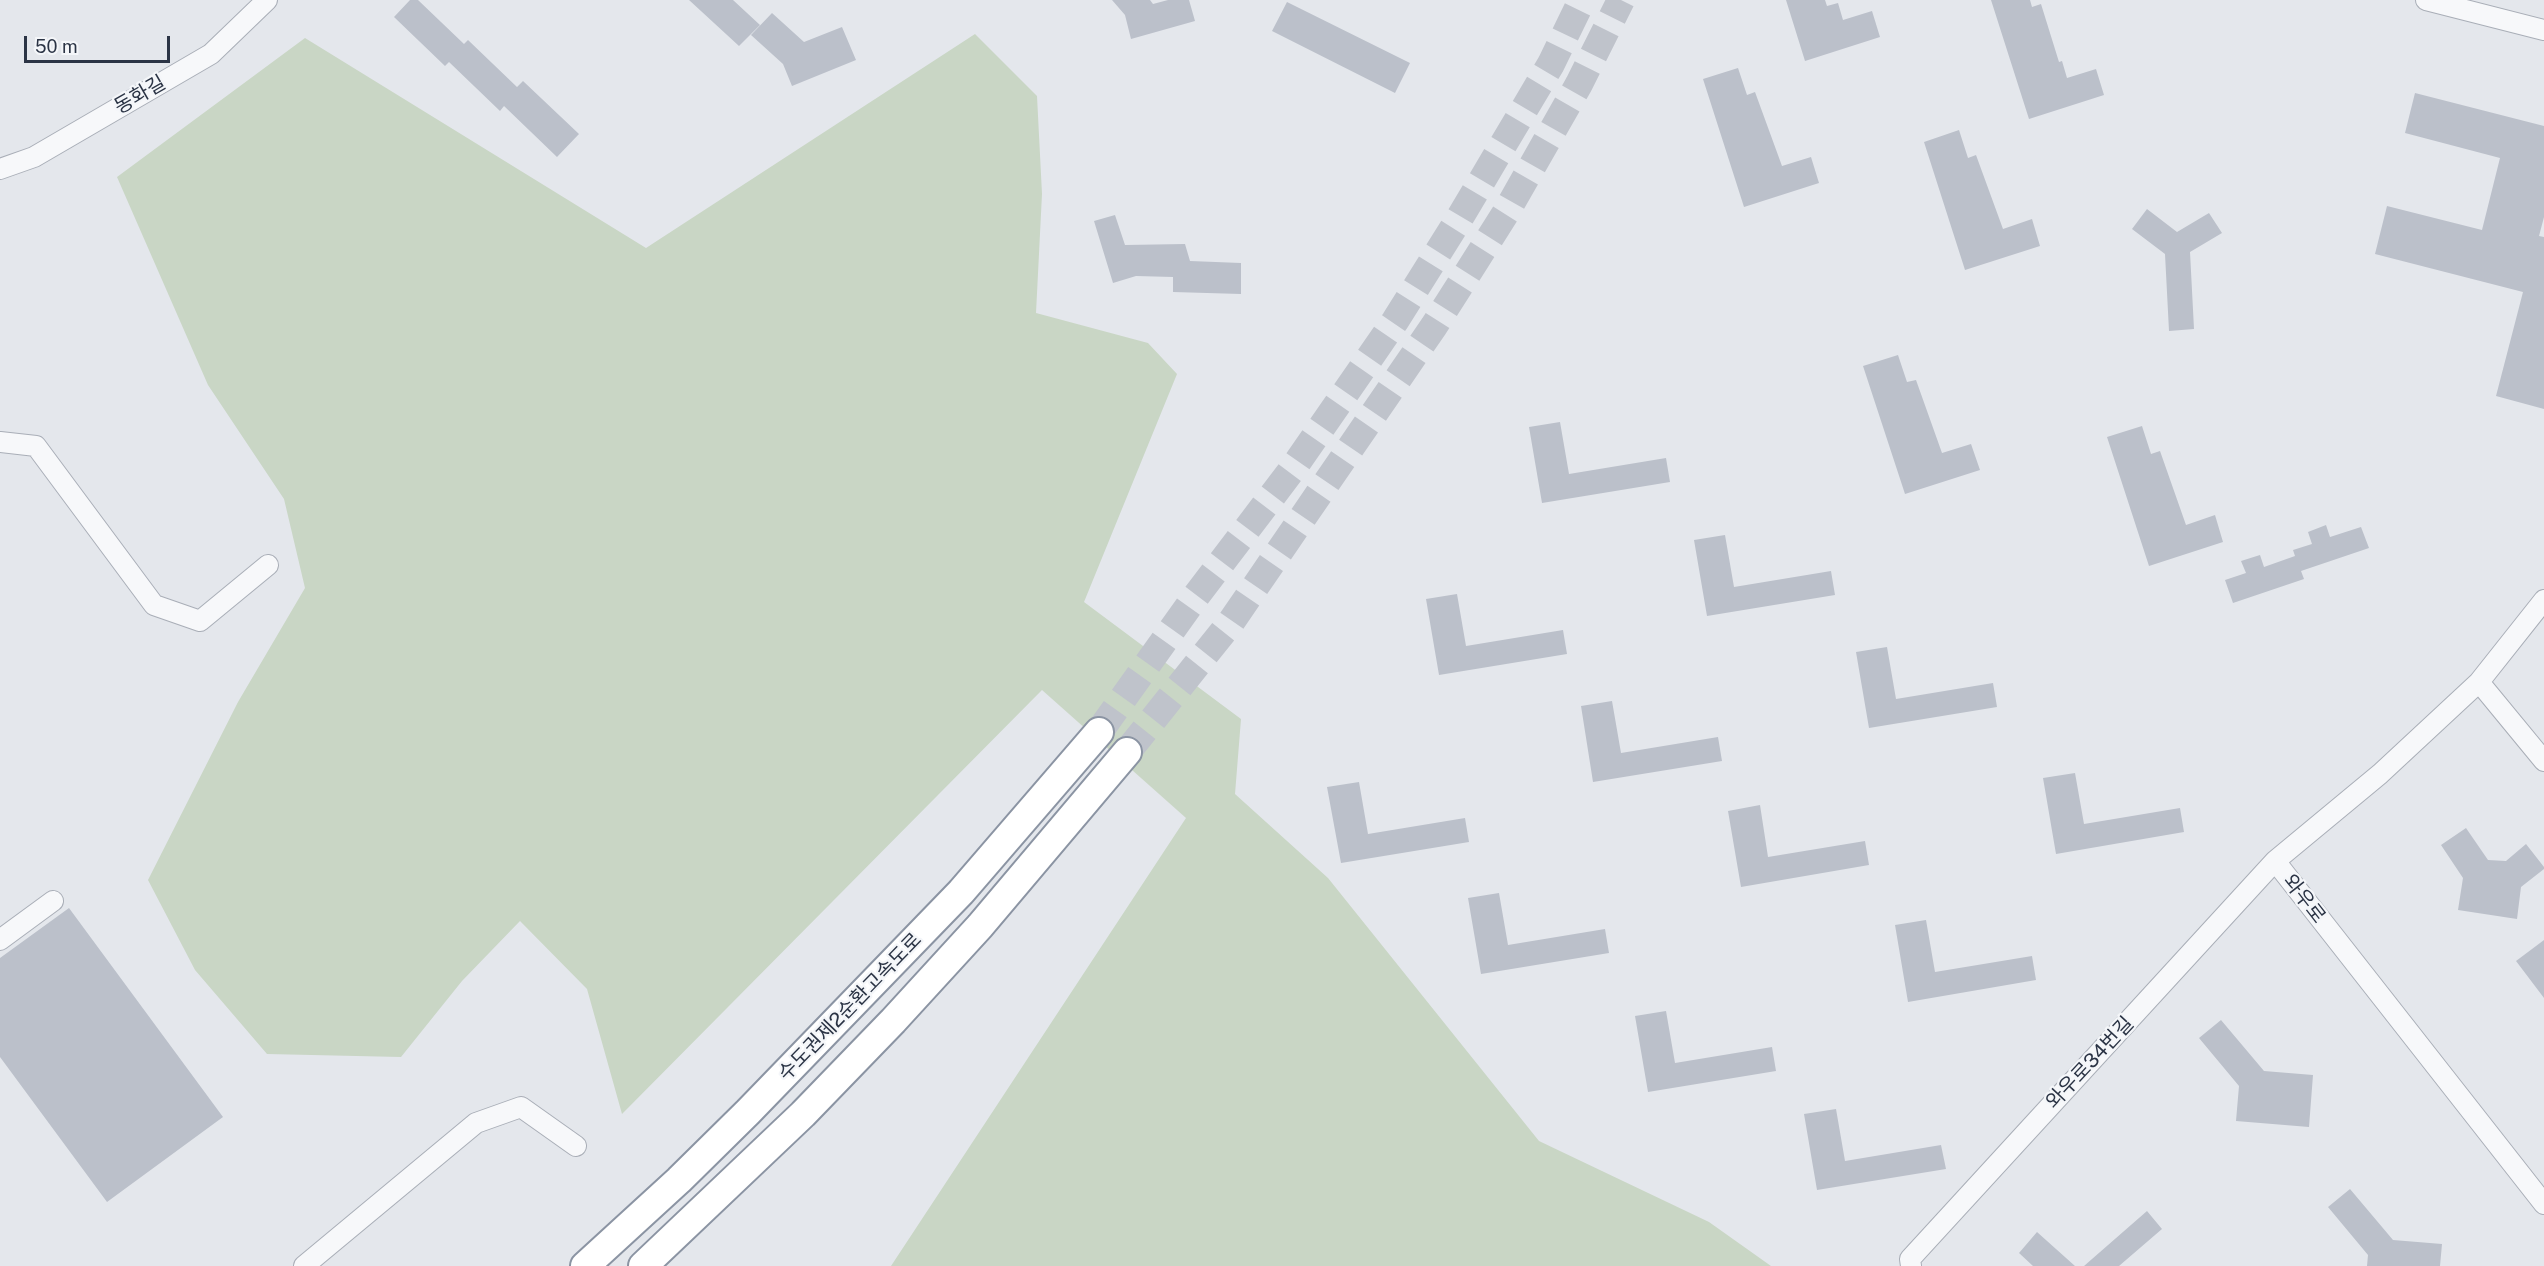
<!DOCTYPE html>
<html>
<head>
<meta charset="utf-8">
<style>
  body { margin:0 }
  #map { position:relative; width:2544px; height:1266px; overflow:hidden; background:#e4e7ec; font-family:"Public Sans",sans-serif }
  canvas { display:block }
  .scale { position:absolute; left:24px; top:36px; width:146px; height:27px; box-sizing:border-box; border:3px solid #2b3445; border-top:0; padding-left:8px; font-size:18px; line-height:21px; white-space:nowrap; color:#2b3445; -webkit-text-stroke:4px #f4f6f9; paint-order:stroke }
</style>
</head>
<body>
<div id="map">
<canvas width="2544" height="1266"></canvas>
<div class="scale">50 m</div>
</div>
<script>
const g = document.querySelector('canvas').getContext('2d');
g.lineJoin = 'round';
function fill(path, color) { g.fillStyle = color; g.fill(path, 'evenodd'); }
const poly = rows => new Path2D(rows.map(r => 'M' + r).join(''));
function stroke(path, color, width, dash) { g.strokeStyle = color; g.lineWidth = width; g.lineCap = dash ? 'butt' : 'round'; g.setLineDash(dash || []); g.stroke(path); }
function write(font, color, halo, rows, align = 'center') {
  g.font = font + ' "Public Sans","Noto Sans KR",sans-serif'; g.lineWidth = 4.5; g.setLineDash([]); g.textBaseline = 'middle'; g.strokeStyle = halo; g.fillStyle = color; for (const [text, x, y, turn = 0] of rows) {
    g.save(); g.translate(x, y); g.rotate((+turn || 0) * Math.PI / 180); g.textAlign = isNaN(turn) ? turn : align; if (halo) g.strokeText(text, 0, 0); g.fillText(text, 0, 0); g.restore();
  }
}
const green = poly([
  [975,34,1037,96,1042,194,1036,313,1148,343,1177,374,1084,602,1241,719,1235,794,1328,878,1539,1141,1709,1222,1771,1266,891,1266,1186,818,1042,690,622,1114,587,989,520,921,462,981,401,1057,267,1054,195,970,148,880,238,702,305,588,284,499,208,385,117,177,305,38,646,248]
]);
const building = poly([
  [410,0,418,0,464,44,468,40,517,87,523,81,579,134,557,157,504,106,500,111,449,62,445,66,394,17],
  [689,0,733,0,760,25,739,46],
  [1112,0,1150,0,1153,4,1168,0,1189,0,1195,21,1131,39,1125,15],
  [1786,0,1825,0,1827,6,1838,3,1843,20,1872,11,1880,37,1805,61],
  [1991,0,2030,0,2032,7,2041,4,2059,62,2062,61,2067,78,2096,69,2104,95,2029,119],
  [1287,2,1410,63,1395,93,1272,31],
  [772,13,804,42,842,27,856,60,792,86,783,64,751,35],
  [1738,68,1747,95,1755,92,1782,166,1811,157,1819,183,1744,207,1703,79],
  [2415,93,2544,126,2544,217,2539,236,2544,237,2544,409,2496,396,2523,292,2375,254,2387,206,2482,230,2500,158,2405,133],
  [1959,130,1968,158,1976,155,2003,229,2032,219,2040,246,1965,270,1924,142],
  [2147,209,2177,232,2209,213,2222,233,2190,252,2194,329,2169,331,2165,254,2132,229],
  [1115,215,1125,245,1185,244,1190,261,1241,263,1241,294,1173,292,1173,277,1136,276,1113,283,1094,221],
  [1898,355,1907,382,1916,380,1942,453,1971,444,1980,470,1905,494,1863,366],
  [1560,422,1569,474,1666,458,1670,482,1542,503,1529,427],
  [2142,426,2151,454,2160,451,2186,525,2215,515,2223,542,2149,566,2107,437],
  [2326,525,2330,537,2361,527,2369,548,2301,571,2304,579,2233,603,2225,580,2246,573,2241,561,2260,555,2264,567,2295,556,2293,550,2312,544,2308,532],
  [1725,535,1734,587,1831,571,1835,595,1707,616,1694,540],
  [1457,594,1466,646,1563,630,1567,654,1439,675,1426,599],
  [1887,647,1896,699,1993,683,1997,707,1869,728,1856,652],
  [1612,701,1621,753,1718,737,1722,761,1593,782,1581,706],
  [2075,773,2084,824,2180,808,2184,832,2056,854,2043,778],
  [1359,782,1368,834,1465,818,1469,842,1341,863,1327,787],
  [1760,805,1768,857,1865,841,1869,865,1741,887,1728,811],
  [2466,828,2488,860,2506,861,2526,844,2544,867,2544,869,2521,887,2517,919,2458,910,2463,878,2441,845],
  [1499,893,1508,945,1605,929,1609,953,1481,974,1468,898],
  [69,908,223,1117,107,1202,0,1057,0,958],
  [1926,920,1935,972,2032,956,2036,980,1908,1002,1895,925],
  [2544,940,2544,998,2516,961],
  [1666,1011,1675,1063,1772,1047,1776,1071,1648,1092,1635,1016],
  [2221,1020,2264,1071,2313,1075,2309,1127,2236,1121,2239,1086,2199,1038],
  [1836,1109,1845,1161,1941,1145,1946,1169,1817,1190,1804,1114],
  [2350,1189,2393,1240,2442,1244,2440,1266,2367,1266,2368,1255,2328,1207],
  [2147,1211,2162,1229,2119,1266,2084,1266],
  [2037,1232,2075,1266,2033,1266,2019,1253]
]);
const highwayTunnel = poly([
  [1099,732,1196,596,1294,467,1395,321,1459,219,1551,64,1582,0],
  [1127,752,1231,622,1434,326,1505,214,1579,84,1621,0]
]);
const minor = poly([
  [2426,0,2544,30],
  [0,169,34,157,211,54,267,0],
  [0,442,36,446,154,605,200,621,268,565],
  [2544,600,2479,682,2380,774,2275,861,2544,1204],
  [2479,682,2544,761],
  [0,940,53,901],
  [304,1266,476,1123,521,1107,576,1146],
  [1911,1266,1910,1259,2275,861]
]);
const highway = poly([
  [585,1266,679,1180,748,1112,961,892,1099,732],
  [643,1266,803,1114,893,1021,980,926,1127,752]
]);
const streetNames = [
  ["동화길",140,95,-30],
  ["와우로",2304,899,52],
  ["수도권제2순환고속도로",850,1007,-46],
  ["와우로34번길",2090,1063,-47]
];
fill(green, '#c9d6c5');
fill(building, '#bbc0ca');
stroke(highwayTunnel, '#bfc3cb', 28, [28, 14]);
stroke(minor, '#a9aeb7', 22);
stroke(highway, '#8b94a3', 32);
stroke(minor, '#f7f8fa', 20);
stroke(highway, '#fff', 28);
write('20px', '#2b3445', '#f4f6f9', streetNames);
</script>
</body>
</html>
